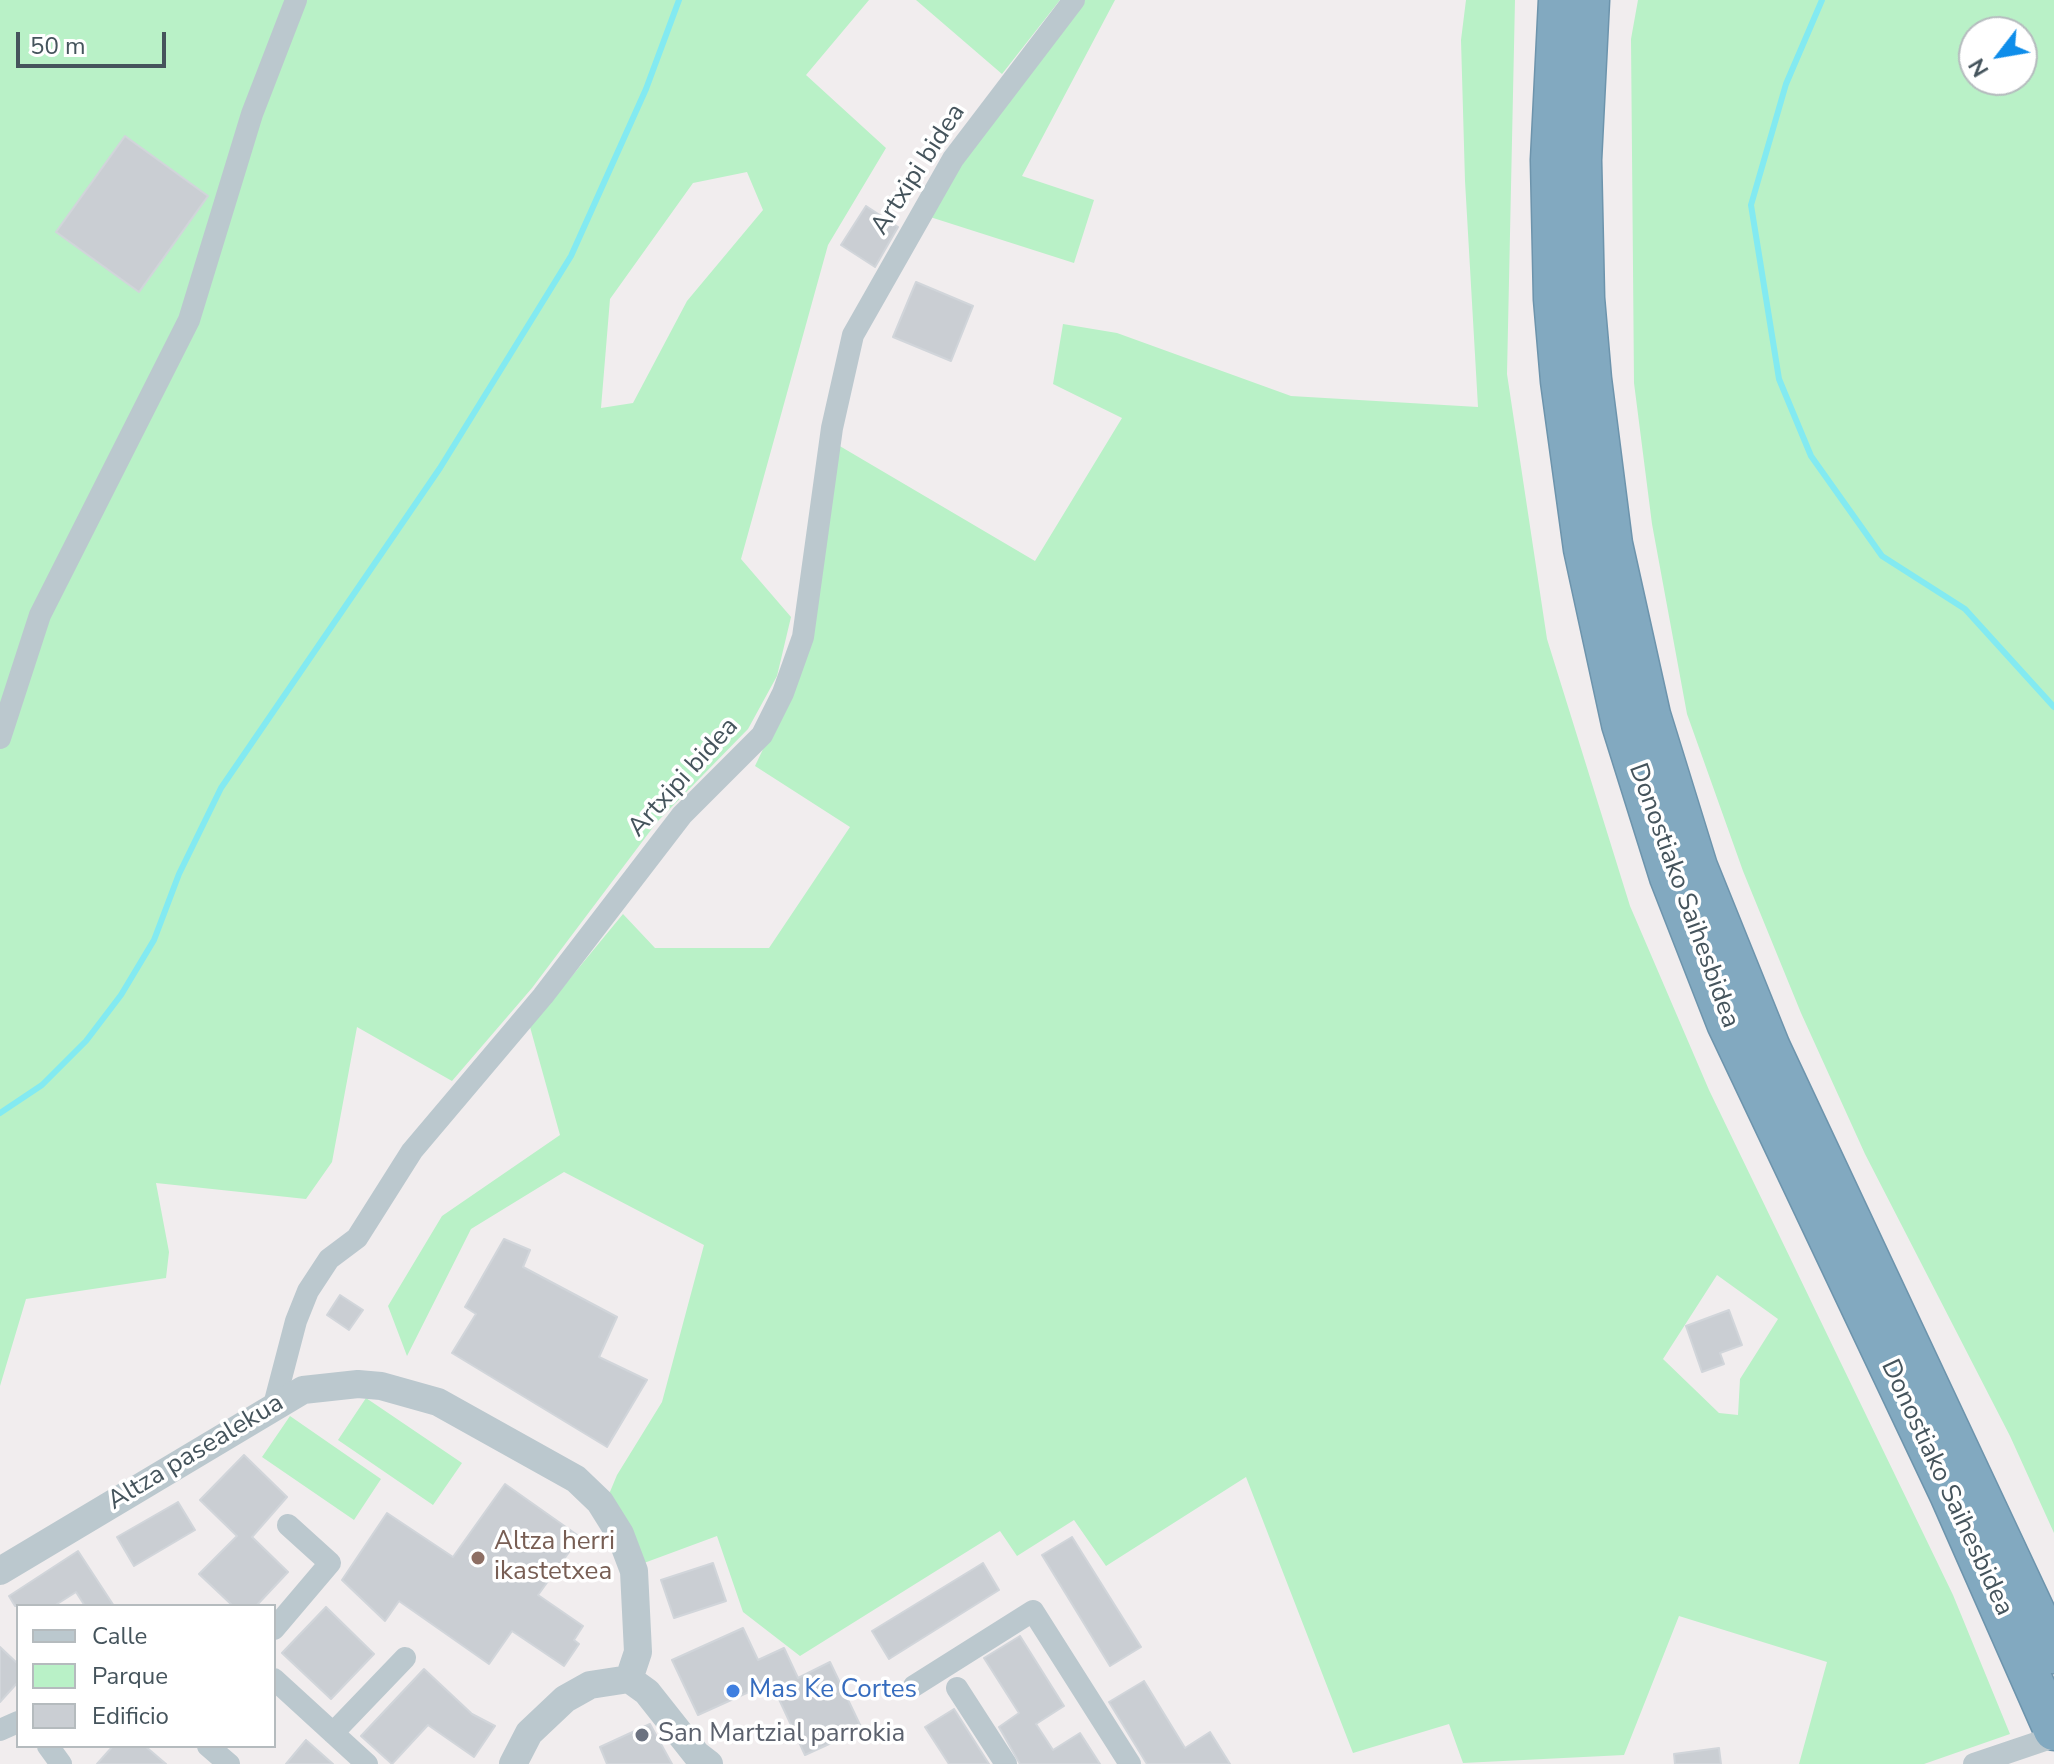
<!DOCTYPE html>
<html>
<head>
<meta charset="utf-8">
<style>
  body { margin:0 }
  #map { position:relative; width:2054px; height:1764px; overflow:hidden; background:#f1edee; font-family:"Nunito Sans",sans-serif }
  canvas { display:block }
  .legend { position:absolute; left:16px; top:1604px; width:260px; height:144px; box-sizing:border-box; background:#fff; border:2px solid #b5bbbe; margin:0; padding:10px 14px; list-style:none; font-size:24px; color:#45545c }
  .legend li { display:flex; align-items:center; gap:16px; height:40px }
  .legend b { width:40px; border:2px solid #b5bbbe }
  .north { position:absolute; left:1958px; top:16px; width:80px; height:80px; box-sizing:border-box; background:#fff; border:2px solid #b5bbbe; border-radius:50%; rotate:239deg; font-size:22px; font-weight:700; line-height:32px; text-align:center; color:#45545c }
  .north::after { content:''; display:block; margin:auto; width:28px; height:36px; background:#0e8dea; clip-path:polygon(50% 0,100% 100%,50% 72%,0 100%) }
  .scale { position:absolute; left:16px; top:32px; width:150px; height:36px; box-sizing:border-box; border:4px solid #45545c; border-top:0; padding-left:10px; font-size:24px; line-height:28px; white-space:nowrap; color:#45545c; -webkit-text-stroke:6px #fff; paint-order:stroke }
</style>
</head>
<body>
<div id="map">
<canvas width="2054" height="1764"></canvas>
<ul class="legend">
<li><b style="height:10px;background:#bbc8ce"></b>Calle</li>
<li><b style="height:22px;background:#b9f1c7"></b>Parque</li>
<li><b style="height:22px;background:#caced3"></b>Edificio</li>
</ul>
<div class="north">N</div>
<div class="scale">50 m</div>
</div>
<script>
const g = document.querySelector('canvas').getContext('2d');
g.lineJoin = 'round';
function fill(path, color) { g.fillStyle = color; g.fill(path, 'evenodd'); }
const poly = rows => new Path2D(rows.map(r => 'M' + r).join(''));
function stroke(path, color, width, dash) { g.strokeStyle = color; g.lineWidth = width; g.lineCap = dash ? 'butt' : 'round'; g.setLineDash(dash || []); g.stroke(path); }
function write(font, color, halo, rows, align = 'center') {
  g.font = font + ' "Nunito Sans",sans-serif'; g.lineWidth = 7; g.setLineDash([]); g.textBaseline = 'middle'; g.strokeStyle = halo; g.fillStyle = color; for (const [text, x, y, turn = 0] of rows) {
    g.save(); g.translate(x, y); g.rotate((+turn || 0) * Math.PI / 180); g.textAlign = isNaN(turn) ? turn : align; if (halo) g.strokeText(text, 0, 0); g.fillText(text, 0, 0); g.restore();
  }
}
const green = poly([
  [0,0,869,0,806,75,886,148,828,245,741,559,791,617,777,676,748,729,657,822,532,988,452,1081,357,1027,332,1162,306,1199,156,1183,169,1252,166,1278,26,1299,0,1386],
  [747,172,763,210,687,301,633,403,601,408,610,299,693,183],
  [916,0,1060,0,1002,74],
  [1084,0,1115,0,1022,176,1094,200,1074,263,927,216,957,165],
  [1466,0,1515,0,1507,374,1547,639,1630,906,1709,1090,1953,1595,2010,1734,1924,1764,1799,1764,1827,1662,1679,1616,1624,1755,1463,1763,1449,1724,1353,1753,1246,1477,1106,1566,1074,1520,1017,1556,1000,1531,800,1656,743,1612,717,1536,644,1563,607,1499,617,1475,662,1402,704,1245,564,1172,471,1229,407,1356,388,1306,442,1216,560,1135,530,1027,623,914,655,948,769,948,850,827,755,766,805,661,838,445,1035,561,1122,418,1053,384,1063,324,1117,333,1291,396,1478,407,1465,181,1461,40],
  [1717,1275,1778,1319,1740,1379,1738,1415,1719,1413,1663,1359],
  [1638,0,2054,0,2054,1533,2010,1436,1865,1154,1801,1013,1743,871,1687,714,1652,524,1634,383,1631,39],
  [1974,32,2022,32,2022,80,1974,80],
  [366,1398,462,1463,433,1505,338,1440],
  [290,1416,381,1479,354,1520,262,1457]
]);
const stream = poly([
  [1822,0,1786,84,1751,205,1779,379,1811,456,1882,556,1965,609,2054,707],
  [0,1113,42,1085,86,1041,121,995,154,940,179,874,221,788,440,468,571,256,646,89,679,0]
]);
const building = poly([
  [125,136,208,196,139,292,56,232,125,136],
  [866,206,898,227,875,267,841,245,866,206],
  [916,282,973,306,951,361,893,337,916,282],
  [504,1239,530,1250,523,1267,617,1317,599,1357,647,1380,607,1447,452,1353,476,1314,465,1307,504,1239],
  [340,1295,363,1310,349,1330,327,1315,340,1295],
  [1729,1310,1742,1345,1720,1353,1724,1364,1702,1372,1686,1326,1729,1310],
  [244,1455,287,1497,252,1537,288,1572,256,1606,233,1606,199,1574,237,1536,200,1500,244,1455],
  [505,1484,580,1537,538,1595,583,1626,574,1640,579,1644,564,1666,512,1631,489,1664,399,1601,385,1621,342,1580,387,1513,453,1557,505,1484],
  [178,1502,195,1530,134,1566,117,1537,178,1502],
  [1072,1537,1141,1647,1110,1666,1042,1555,1072,1537],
  [78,1551,114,1606,85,1606,76,1592,54,1606,15,1606,9,1596,78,1551],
  [713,1563,726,1601,674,1618,661,1580,713,1563],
  [983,1563,999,1590,889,1659,872,1631,983,1563],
  [326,1607,374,1654,331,1699,282,1653,326,1607],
  [743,1628,758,1660,784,1648,798,1678,830,1662,862,1729,805,1755,771,1682,698,1715,672,1660,743,1628],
  [1020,1636,1064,1706,1036,1724,1053,1750,1080,1733,1100,1764,1020,1764,999,1727,1019,1713,984,1658,1020,1636],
  [0,1647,18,1664,18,1682,0,1702,0,1647],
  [424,1669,472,1714,495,1726,474,1757,428,1725,392,1764,361,1736,424,1669],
  [1144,1681,1185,1748,1210,1732,1230,1764,1147,1764,1109,1702,1144,1681],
  [954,1709,989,1764,949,1764,925,1727,954,1709],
  [650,1724,672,1764,607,1764,600,1747,650,1724],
  [306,1740,333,1764,286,1764,306,1740],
  [113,1746,145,1746,166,1764,97,1764,113,1746],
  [1719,1748,1721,1764,1675,1764,1674,1754,1719,1748]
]);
const minor = poly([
  [0,738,40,615,189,320,252,114,296,0],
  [274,1405,296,1321,308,1291,329,1259,357,1238,412,1151,543,996,682,815,762,735,783,693,803,637,832,428,853,335,953,159,1074,0],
  [274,1629,330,1563,288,1525],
  [274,1679,367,1764],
  [914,1686,1033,1611,1130,1764],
  [957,1688,1006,1764],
  [0,1730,18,1722],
  [333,1733,405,1658],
  [48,1746,61,1764],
  [208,1746,229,1764],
  [1974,1764,2054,1737]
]);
const tertiary = poly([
  [0,1571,303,1390,358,1384,381,1386,438,1402,576,1479,600,1502,620,1534,634,1571,638,1652,629,1679],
  [629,1679,647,1692,696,1754,709,1764],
  [513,1764,529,1733,565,1699,590,1685,629,1679]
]);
const motorway = poly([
  [1559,0,1551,160,1554,299,1561,381,1584,549,1622,724,1670,877,1727,1023,1950,1494,2054,1730],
  [1589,0,1581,160,1584,298,1591,379,1612,544,1650,715,1697,867,1770,1048,2054,1653]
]);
const markers = [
  [478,1558,8,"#8d6e63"],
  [733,1691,8,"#3f7fe0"],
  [642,1735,8,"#6b7280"]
];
const streetNames = [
  ["Artxipi bidea",919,170,-57],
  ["Artxipi bidea",684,778,-48],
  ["Donostiako Saihesbidea",1683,896,70],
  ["Altza pasealekua",196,1453,-31],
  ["Donostiako Saihesbidea",1946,1488,65]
];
const educationNames = [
  ["Altza herri",494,1543],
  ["ikastetxea",494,1573]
];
const shopNames = [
  ["Mas Ke Cortes",749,1691]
];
const worshipNames = [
  ["San Martzial parrokia",658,1735]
];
fill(green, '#b9f1c7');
stroke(stream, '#83eaf1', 6);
fill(building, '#caced3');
stroke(building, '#d1d5da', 2);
stroke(motorway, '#6d94ac', 43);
stroke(minor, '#bbc8ce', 22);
stroke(tertiary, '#bbc8ce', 28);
stroke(motorway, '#82a9c0', 40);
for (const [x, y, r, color] of markers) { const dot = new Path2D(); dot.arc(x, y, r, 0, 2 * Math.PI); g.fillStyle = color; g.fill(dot); stroke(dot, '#fff', 3); }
write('26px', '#45545c', '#fff', streetNames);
write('26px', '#785e54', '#fff', educationNames, 'left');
write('26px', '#366cbe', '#fff', shopNames, 'left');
write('26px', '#5b616d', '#fff', worshipNames, 'left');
</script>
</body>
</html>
